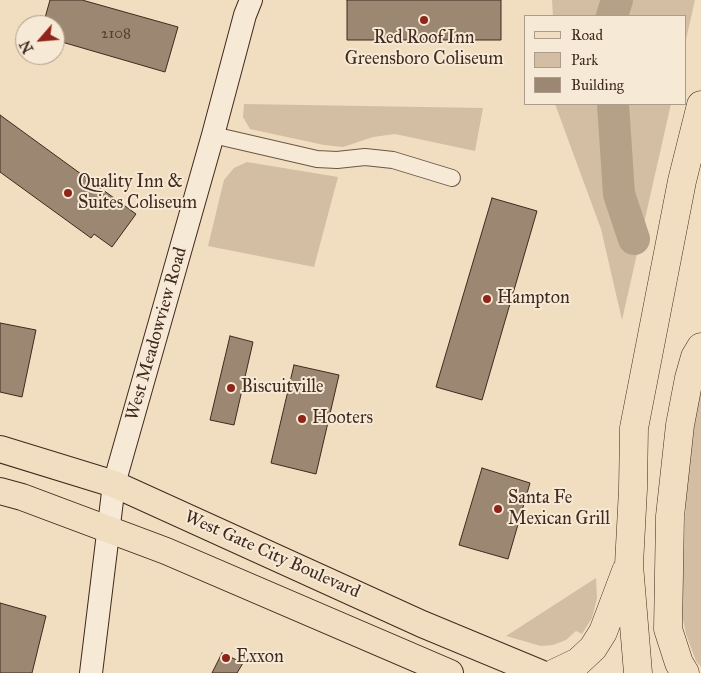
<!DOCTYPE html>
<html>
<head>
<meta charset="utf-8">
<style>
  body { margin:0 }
  #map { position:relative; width:701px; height:673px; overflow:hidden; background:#f1ddbf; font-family:"IM FELL Great Primer",serif }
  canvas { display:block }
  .legend { position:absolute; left:524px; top:15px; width:162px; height:90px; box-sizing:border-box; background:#f6e9d5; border:1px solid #ad9c8c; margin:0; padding:6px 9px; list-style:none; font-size:15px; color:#40291e }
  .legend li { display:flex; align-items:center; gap:10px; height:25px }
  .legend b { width:25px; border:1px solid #ad9c8c }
  .north { position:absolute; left:15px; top:15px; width:50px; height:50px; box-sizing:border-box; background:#f6e9d5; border:1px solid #ad9c8c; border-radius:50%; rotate:243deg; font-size:14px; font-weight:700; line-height:20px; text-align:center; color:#40291e }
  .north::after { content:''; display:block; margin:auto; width:18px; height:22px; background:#8f2418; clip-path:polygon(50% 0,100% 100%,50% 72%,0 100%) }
</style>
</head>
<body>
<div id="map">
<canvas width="701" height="673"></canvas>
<ul class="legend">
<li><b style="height:6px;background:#f1ddbf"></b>Road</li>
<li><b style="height:14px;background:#d3bea4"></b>Park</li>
<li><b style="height:14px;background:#9c8772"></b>Building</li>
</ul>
<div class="north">N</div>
</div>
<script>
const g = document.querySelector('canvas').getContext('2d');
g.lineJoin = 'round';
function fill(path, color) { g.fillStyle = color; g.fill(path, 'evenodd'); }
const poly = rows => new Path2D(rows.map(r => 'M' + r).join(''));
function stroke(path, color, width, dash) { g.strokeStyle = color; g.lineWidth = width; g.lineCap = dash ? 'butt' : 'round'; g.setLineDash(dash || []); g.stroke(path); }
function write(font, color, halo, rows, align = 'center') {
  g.font = font + ' "IM FELL Great Primer",serif'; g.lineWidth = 4; g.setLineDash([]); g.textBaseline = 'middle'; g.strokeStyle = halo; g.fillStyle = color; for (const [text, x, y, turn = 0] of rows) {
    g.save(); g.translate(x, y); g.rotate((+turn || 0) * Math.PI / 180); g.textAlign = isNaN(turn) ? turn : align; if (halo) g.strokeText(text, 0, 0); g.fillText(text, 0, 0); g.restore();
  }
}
const green = poly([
  [552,0,695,0,685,44,685,16,553,16],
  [244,104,483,108,475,151,395,134,373,137,343,147,324,145,250,129,243,117],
  [555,104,671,104,622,320,601,229],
  [247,162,338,177,314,267,208,246,224,180,234,168],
  [701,375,701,667,696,661,686,634,681,609,688,455],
  [596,578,597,598,592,618,582,634,576,631,566,640,553,645,541,646,506,636]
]);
const river = poly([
  [612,16,617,0],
  [613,104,619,194,634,239]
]);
const building = poly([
  [50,0,82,0,178,27,165,72,55,40,55,25,43,25,50,0],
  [347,0,501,0,501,40,347,40,347,0],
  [0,115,136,214,112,247,94,234,91,238,0,172,0,115],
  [492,198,537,211,482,400,436,387,492,198],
  [0,323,36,330,22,397,0,392,0,323],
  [230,336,253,342,234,425,210,420,230,336],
  [294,365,339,375,316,474,271,463,294,365],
  [482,468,530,483,508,559,459,545,482,468],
  [0,603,46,616,32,673,0,673,0,603],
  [222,653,243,663,237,673,212,673,222,653]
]);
const street = poly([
  [213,135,317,159,337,160,365,157,393,160,452,178]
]);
const secondary = poly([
  [91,673,114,484,213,135,245,15,251,0]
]);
const primary = poly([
  [0,449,114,484,422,624,540,673],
  [0,491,22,497,166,551,450,673]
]);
const highway = poly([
  [555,673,578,662,593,648,603,632,626,571],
  [638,673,629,565,633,489,634,428,682,181,701,105],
  [685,673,679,663,668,629,670,516,680,425,689,378,695,357,701,347]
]);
const markers = [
  [424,20,5,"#8f2418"],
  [68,193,5,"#8f2418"],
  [487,299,5,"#8f2418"],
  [231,388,5,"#8f2418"],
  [302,419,5,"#8f2418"],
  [498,509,5,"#8f2418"],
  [226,658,5,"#8f2418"]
];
const numberNames = [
  ["2108",116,34]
];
const poiNames = [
  ["Red Roof Inn",424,39,"center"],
  ["Greensboro Coliseum",424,60,"center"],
  ["Quality Inn &",78,183],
  ["Suites Coliseum",78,204],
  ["Hampton",497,299],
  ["Biscuitville",241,388],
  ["Hooters",312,419],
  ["Santa Fe",508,499],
  ["Mexican Grill",508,520],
  ["Exxon",236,658]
];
const streetNames = [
  ["West Meadowview Road",157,334,-74],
  ["West Gate City Boulevard",272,555,24]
];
fill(green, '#d3bea4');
stroke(river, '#b5a088', 32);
fill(building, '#9c8772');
stroke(building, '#40291e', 1);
stroke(street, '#6c5646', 18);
stroke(secondary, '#40291e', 24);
stroke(primary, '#40291e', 28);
stroke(highway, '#40291e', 29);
stroke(street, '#f6e9d5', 16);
stroke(secondary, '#f6e9d5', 22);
stroke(primary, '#f1ddbf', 26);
stroke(highway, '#f1ddbf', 28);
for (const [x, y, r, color] of markers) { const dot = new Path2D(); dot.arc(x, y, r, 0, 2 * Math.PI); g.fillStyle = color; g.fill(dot); stroke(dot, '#f6e9d5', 2); }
write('15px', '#574033', null, numberNames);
write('18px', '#40291e', '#f6e9d5', poiNames, 'left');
write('18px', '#40291e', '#f6e9d5', streetNames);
</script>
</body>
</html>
